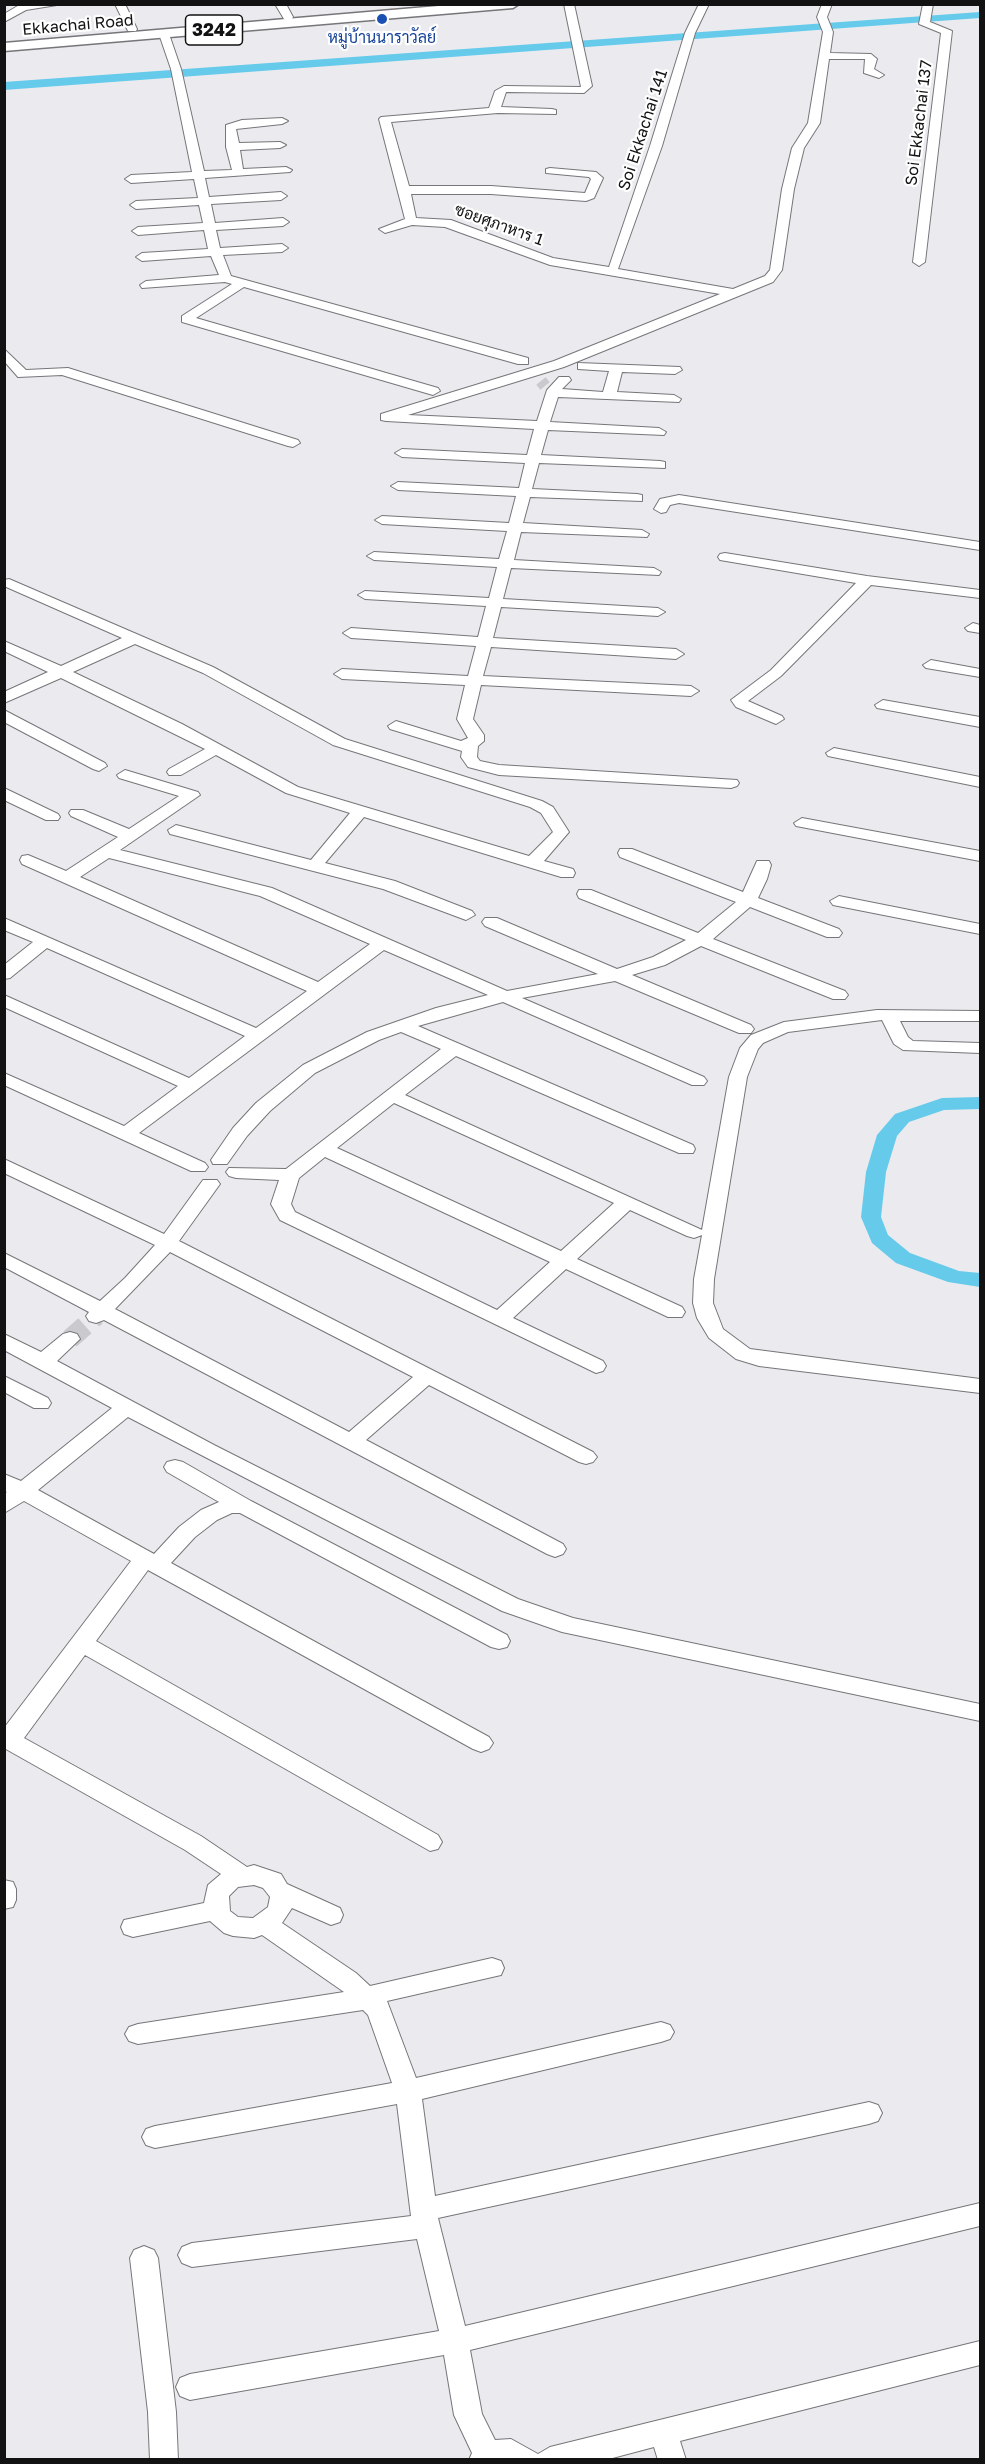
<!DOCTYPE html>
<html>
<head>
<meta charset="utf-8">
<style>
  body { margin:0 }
  #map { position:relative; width:985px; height:2464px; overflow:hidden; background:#ebebef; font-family:"Golos Text",sans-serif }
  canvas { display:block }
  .frame { position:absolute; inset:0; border:6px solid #121213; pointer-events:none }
</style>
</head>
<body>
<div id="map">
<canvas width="985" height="2464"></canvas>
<div class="frame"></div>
</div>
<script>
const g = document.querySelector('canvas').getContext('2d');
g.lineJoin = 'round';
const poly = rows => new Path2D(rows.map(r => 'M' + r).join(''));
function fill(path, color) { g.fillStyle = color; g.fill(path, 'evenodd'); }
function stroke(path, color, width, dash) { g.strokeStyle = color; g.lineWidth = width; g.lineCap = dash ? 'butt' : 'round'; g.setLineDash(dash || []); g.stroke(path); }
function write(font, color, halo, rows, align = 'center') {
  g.font = font + ' "Golos Text",Sarabun,sans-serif'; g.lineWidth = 4.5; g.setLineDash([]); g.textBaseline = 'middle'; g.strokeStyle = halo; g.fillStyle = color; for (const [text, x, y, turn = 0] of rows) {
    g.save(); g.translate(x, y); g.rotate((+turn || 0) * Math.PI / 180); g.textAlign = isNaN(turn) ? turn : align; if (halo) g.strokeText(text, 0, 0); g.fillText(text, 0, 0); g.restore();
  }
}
const canal = poly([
  [980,12,980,18,4,90,4,82,980,12],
  [980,1097,980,1109,944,1110,909,1122,897,1136,886,1172,881,1217,888,1235,910,1253,959,1271,980,1273,980,1287,948,1282,896,1263,872,1243,861,1217,866,1172,877,1135,895,1114,942,1098,980,1097]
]);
const minorTunnelFar1 = poly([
  [541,381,545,386]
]);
const minorTunnel = poly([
  [70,1339,96,1316]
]);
const minor = poly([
  [21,4,63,4,26,10,4,22,4,14,21,4],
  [115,4,125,4,137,29,136,31,128,31,115,4],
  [275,4,286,4,293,17,292,19,284,19,275,4],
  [564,4,574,4,592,86,584,93,506,92,501,107,552,109,556,110,556,114,498,113,391,122,409,186,491,186,585,193,591,179,589,177,546,173,546,169,550,168,596,172,603,178,594,198,586,201,491,194,411,194,416,218,451,220,553,258,609,267,650,146,685,33,699,4,709,4,695,33,662,146,618,269,733,289,765,276,770,270,782,189,792,148,808,123,823,32,817,17,822,4,832,4,827,17,833,32,830,53,871,54,877,59,874,69,884,75,879,78,864,73,865,59,829,59,820,123,804,148,794,189,782,270,773,282,564,367,408,415,537,421,547,390,559,377,569,377,571,380,562,389,603,392,609,371,578,369,578,363,680,367,682,370,675,374,622,372,617,392,674,395,681,399,679,402,558,397,550,422,659,428,666,432,664,435,548,430,541,455,660,461,665,462,665,468,539,463,532,489,637,494,642,495,642,501,530,497,523,523,642,530,649,534,647,537,521,532,514,560,654,568,661,572,659,575,511,568,503,599,658,608,665,612,658,616,501,607,493,638,676,649,684,654,676,659,491,647,483,676,691,686,699,691,691,696,481,685,473,719,484,735,484,741,478,746,477,757,480,761,499,765,737,780,739,783,737,786,731,788,499,775,468,767,461,757,462,751,390,729,388,726,396,721,461,741,468,738,457,719,465,685,342,679,334,674,342,669,468,676,476,646,351,638,343,633,351,628,478,637,486,606,365,599,358,595,365,591,489,598,497,567,374,560,367,556,374,552,499,559,507,531,382,524,375,520,382,516,509,523,516,496,398,490,391,486,398,482,519,488,525,463,402,457,395,453,402,449,527,455,534,429,386,421,381,420,381,414,554,361,720,294,550,265,445,227,412,225,385,233,379,229,405,219,379,119,381,117,489,108,495,91,504,86,581,87,564,4],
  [923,4,933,4,930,22,952,31,925,262,919,266,913,262,941,33,919,24,923,4],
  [164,31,169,34,181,69,204,171,232,170,226,147,226,125,242,120,282,118,288,121,282,124,236,129,239,143,280,142,286,145,280,148,240,150,243,169,286,167,292,170,290,172,205,178,209,197,281,192,287,196,281,200,211,204,215,223,283,218,289,222,283,226,216,230,220,248,282,244,288,248,282,252,223,255,231,276,528,358,528,364,518,364,244,287,196,318,438,388,440,391,433,395,182,322,182,316,232,284,225,282,142,288,140,285,146,281,219,275,211,256,142,261,136,257,142,253,208,249,204,230,138,235,132,231,138,227,203,223,199,205,136,209,130,205,136,201,198,198,194,179,131,183,125,179,131,175,192,172,171,69,159,34,164,31],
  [4,349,26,370,68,368,298,440,300,443,293,447,288,446,62,375,18,377,4,361,4,349],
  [679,495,980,542,980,550,679,503,670,505,666,512,661,513,654,509,660,499,679,495],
  [725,553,867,576,980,590,980,598,871,585,781,676,748,701,782,716,784,719,776,724,736,707,731,700,771,670,856,583,720,560,718,557,720,554,725,553],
  [9,579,213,667,345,739,542,801,553,807,569,832,544,861,573,869,575,873,573,877,561,877,364,817,325,863,395,881,472,911,475,915,466,920,383,889,170,834,168,830,176,825,311,860,350,813,286,793,216,755,181,775,169,775,167,772,169,769,205,749,61,678,4,703,4,692,48,672,4,651,4,641,61,666,122,638,4,586,4,580,9,579],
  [135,644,203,673,333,745,530,807,541,813,553,832,529,856,298,787,182,724,73,672,135,644],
  [973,623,980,625,980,633,968,631,965,628,973,623],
  [931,660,980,669,980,677,926,668,923,665,931,660],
  [883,700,980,717,980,727,877,708,875,705,883,700],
  [4,710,105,763,107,766,99,771,93,769,4,722,4,710],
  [834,748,980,777,980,787,828,756,826,753,834,748],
  [125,770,198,792,200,795,120,850,272,888,507,991,598,974,485,926,482,922,485,918,497,918,617,969,653,957,686,940,579,898,577,894,579,890,591,890,698,933,736,902,620,857,618,853,620,849,632,849,743,892,757,861,769,861,771,865,767,879,758,898,839,929,842,933,839,937,827,937,750,907,713,939,845,991,848,995,845,999,833,999,701,946,665,965,632,975,751,1025,754,1029,751,1033,739,1033,615,981,522,998,704,1077,707,1081,704,1085,692,1085,503,1002,418,1026,693,1145,695,1149,693,1153,679,1153,456,1056,405,1095,702,1230,729,1077,740,1048,751,1035,784,1022,877,1010,980,1011,980,1021,900,1021,908,1037,913,1041,980,1043,980,1053,903,1050,894,1044,882,1020,788,1032,763,1043,758,1049,747,1077,714,1279,713,1303,723,1329,750,1349,980,1379,980,1393,759,1366,736,1359,709,1338,697,1318,693,1303,694,1279,702,1235,694,1238,687,1236,630,1210,577,1259,682,1307,685,1312,682,1317,668,1317,566,1269,513,1318,603,1361,606,1366,603,1371,596,1373,280,1220,271,1204,279,1180,236,1178,229,1176,226,1172,229,1168,286,1169,441,1049,401,1032,379,1040,315,1073,270,1111,247,1136,227,1164,213,1164,211,1160,233,1128,256,1103,303,1065,367,1032,436,1008,488,995,384,950,139,1133,205,1163,208,1167,205,1171,191,1171,4,1085,4,1073,124,1126,178,1086,4,1007,4,995,189,1078,245,1036,47,948,10,978,4,979,4,965,33,942,4,930,4,918,256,1028,307,991,22,864,20,860,22,856,28,855,66,871,118,837,71,816,69,813,71,810,83,810,129,829,179,796,119,778,117,775,125,770],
  [109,858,260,896,370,944,318,982,80,877,109,858],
  [394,1103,614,1203,561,1251,337,1148,394,1103],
  [325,1157,550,1262,497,1310,295,1212,291,1204,299,1178,325,1157],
  [4,788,58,814,60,817,58,820,46,820,4,800,4,788],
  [802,818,980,851,980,861,796,826,794,823,802,818],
  [839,896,980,924,980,934,833,905,830,901,839,896],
  [4,1159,164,1234,203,1180,217,1180,220,1184,179,1241,593,1452,597,1457,593,1462,586,1464,579,1462,429,1385,366,1440,563,1544,566,1549,563,1554,555,1557,547,1554,104,1320,96,1323,89,1321,86,1316,89,1312,4,1267,4,1253,100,1301,125,1278,155,1245,4,1173,4,1159],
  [170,1252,413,1377,349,1432,115,1309,170,1252],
  [70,1332,77,1334,80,1339,57,1361,214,1445,518,1599,573,1618,980,1704,980,1721,562,1632,502,1611,128,1417,38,1490,154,1554,179,1527,201,1510,219,1502,167,1472,164,1467,167,1462,175,1460,183,1462,251,1501,507,1635,510,1641,507,1647,499,1649,491,1647,240,1513,232,1513,217,1520,195,1537,171,1563,489,1737,493,1743,489,1749,481,1752,473,1749,148,1570,96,1641,438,1835,442,1842,438,1849,430,1851,85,1655,24,1738,201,1836,247,1867,254,1865,281,1874,287,1884,340,1908,343,1915,340,1922,331,1925,292,1908,282,1923,356,1973,370,1986,492,1958,501,1961,504,1968,501,1975,387,2001,416,2078,661,2022,670,2025,674,2032,670,2039,661,2042,422,2099,435,2196,869,2102,878,2105,882,2113,878,2121,869,2124,438,2218,465,2326,980,2203,980,2226,470,2350,482,2414,495,2440,511,2439,538,2454,550,2447,980,2341,980,2365,680,2441,686,2460,658,2460,654,2447,605,2460,469,2460,472,2453,454,2415,444,2355,190,2400,180,2396,176,2387,180,2378,190,2374,439,2331,417,2239,192,2267,182,2263,178,2255,182,2247,192,2243,411,2216,397,2104,155,2148,146,2145,142,2137,146,2129,155,2126,392,2083,368,2015,363,2010,138,2044,129,2041,125,2034,129,2027,138,2024,344,1992,262,1935,254,1938,233,1936,224,1933,210,1921,133,1937,124,1934,121,1927,124,1920,204,1903,208,1885,221,1874,185,1850,4,1748,4,1728,131,1561,24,1501,4,1513,4,1494,7,1492,4,1491,4,1474,21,1481,112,1408,4,1350,4,1334,41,1352,63,1334,70,1332],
  [254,1885,263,1888,267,1893,270,1897,268,1907,253,1918,238,1917,230,1911,229,1896,238,1887,254,1885],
  [4,1376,48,1398,51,1403,48,1408,34,1408,4,1392,4,1376],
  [4,1880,13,1882,16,1889,16,1900,13,1907,4,1909,4,1880],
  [144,2246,154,2250,158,2258,176,2412,178,2460,150,2460,148,2412,130,2258,134,2250,144,2246]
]);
const major = poly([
  [462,4,519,4,513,8,4,51,4,43,462,4]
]);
const markers = [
  [382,19,6,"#1a4fb4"]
];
const farStreetnames = [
  ["Ekkachai Road",78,25,-5],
  ["Soi Ekkachai 137",919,123,-83],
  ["Soi Ekkachai 141",643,130,-72],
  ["ซอยศุภาหาร 1",499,225,20]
];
const farTransitnames = [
  ["หมู่บ้านนาราวัลย์",382,38]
];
const shields = [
  [214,30,57]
];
const shieldNames = [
  ["3242",214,30]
];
fill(canal, '#66caeb');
stroke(minorTunnelFar1, '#cacace', 12, [12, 6]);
stroke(minorTunnel, '#cacace', 20, [20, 10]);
stroke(minor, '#76767a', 2);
stroke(major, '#76767a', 3);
fill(minor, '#fff');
fill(major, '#fff');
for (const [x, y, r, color] of markers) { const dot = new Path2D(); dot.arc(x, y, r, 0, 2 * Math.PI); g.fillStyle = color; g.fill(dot); stroke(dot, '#fff', 2); }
write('16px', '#121213', '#fff', farStreetnames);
write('16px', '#164399', '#fff', farTransitnames);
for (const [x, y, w] of shields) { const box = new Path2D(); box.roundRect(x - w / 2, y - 15, w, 30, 4.5); g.fillStyle = '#fff'; g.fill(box); stroke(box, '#121213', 1.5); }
write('bold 18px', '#121213', null, shieldNames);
</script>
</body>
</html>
